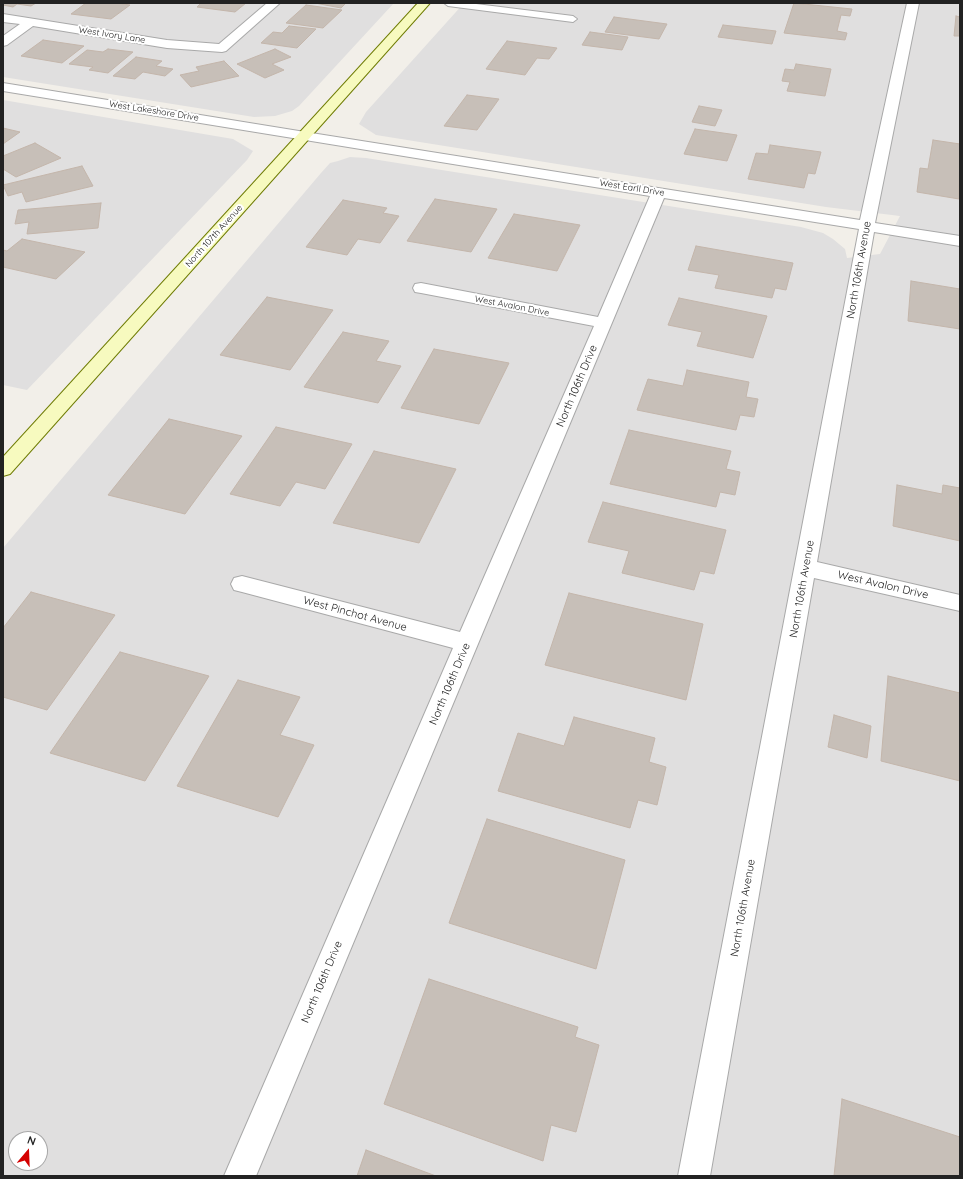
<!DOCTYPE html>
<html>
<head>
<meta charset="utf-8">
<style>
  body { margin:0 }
  #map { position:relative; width:963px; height:1179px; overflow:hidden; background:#f2efe9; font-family:Quicksand,sans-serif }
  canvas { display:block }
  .frame { position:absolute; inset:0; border:4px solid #222; pointer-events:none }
  .north { position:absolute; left:8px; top:1131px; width:40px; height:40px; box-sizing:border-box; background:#fff; border:1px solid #a7a7a7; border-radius:50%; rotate:19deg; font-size:11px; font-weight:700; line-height:16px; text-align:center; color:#222 }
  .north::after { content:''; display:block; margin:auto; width:14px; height:18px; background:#d40000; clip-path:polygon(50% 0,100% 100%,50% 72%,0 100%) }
</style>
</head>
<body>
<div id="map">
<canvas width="963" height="1179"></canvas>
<div class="frame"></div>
<div class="north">N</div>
</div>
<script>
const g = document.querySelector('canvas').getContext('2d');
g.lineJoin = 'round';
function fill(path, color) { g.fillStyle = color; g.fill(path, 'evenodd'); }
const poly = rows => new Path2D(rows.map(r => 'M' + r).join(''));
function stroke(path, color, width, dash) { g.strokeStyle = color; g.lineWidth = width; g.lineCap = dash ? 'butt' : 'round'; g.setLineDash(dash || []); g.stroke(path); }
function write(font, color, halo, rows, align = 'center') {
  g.font = font + ' Quicksand,sans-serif'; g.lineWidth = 4; g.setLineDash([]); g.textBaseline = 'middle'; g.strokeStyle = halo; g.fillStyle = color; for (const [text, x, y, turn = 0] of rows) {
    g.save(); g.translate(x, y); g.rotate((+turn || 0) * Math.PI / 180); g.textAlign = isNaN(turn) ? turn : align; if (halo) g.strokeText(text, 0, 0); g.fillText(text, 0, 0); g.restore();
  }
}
const residential = poly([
  [3,3,394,3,299,106,292,111,275,116,254,117,3,77],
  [464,3,960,3,960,1176,3,1176,3,548,321,173,330,163,338,161,350,157,366,158,801,227,823,233,833,239,845,249,847,258,880,254,900,216,826,207,376,135,359,124,366,112],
  [16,1139,40,1139,40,1163,16,1163],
  [3,100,233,139,253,151,247,160,27,390,3,385]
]);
const building = poly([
  [3,3,36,3,31,6,17,4,13,7,3,5,3,3],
  [86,3,117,3,130,5,111,19,71,14,86,3],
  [201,3,246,3,235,12,197,7,201,3],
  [315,3,346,3,341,8,315,3],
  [794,3,852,9,850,16,841,15,837,31,847,33,845,40,784,33,794,3],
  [306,5,342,10,323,28,286,23,306,5],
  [956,16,960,17,960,36,954,36,956,16],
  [614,17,667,24,659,39,605,32,614,17],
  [723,25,776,31,772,44,718,37,723,25],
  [289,26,316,29,297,48,261,43,273,32,282,33,289,26],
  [590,32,628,37,622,50,582,45,590,32],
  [43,40,84,46,62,63,21,56,43,40],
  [507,41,557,48,549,59,537,58,525,75,486,69,507,41],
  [108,49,133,52,108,73,89,70,93,67,69,64,87,50,103,52,108,49],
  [275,49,291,57,272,64,284,70,265,78,237,64,275,49],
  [136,57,162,61,156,66,173,69,165,76,143,72,135,79,113,76,136,57],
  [224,61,239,76,191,87,180,75,199,71,196,67,224,61],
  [796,64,831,69,825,96,787,91,790,82,782,81,785,69,794,70,796,64],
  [467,95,499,99,477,130,444,126,467,95],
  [699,106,722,110,715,126,692,122,699,106],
  [3,128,20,132,3,144,3,128],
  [695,129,737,135,727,161,684,154,695,129],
  [933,140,960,144,959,199,917,192,920,168,928,169,933,140],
  [35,143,61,158,16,177,3,169,3,156,35,143],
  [770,145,821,152,815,174,808,173,804,188,748,179,756,153,768,154,770,145],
  [82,166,93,186,26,202,22,192,8,196,3,185,82,166],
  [435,199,497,209,471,252,407,241,435,199],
  [343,200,387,208,383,213,399,216,380,243,358,239,347,255,306,247,343,200],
  [101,203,98,228,27,234,29,222,15,224,18,210,101,203],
  [514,214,580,225,557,271,488,258,514,214],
  [22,239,85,252,56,279,3,267,3,250,7,251,22,239],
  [696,246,793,263,786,290,775,288,772,298,715,288,719,275,688,270,696,246],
  [911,281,960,289,960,329,908,321,911,281],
  [267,297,333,310,290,370,220,355,267,297],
  [679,298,767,316,753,358,697,346,702,332,668,325,679,298],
  [343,332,389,341,376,361,401,366,378,403,304,387,343,332],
  [434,349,509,363,479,424,401,408,434,349],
  [687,370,749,382,746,397,758,399,754,417,740,415,736,430,637,410,648,379,683,386,687,370],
  [169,419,242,436,185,514,108,495,169,419],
  [276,427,352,444,325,489,296,482,280,506,230,494,276,427],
  [629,430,731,451,726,469,740,472,735,495,720,492,716,507,610,484,629,430],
  [374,451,456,469,419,543,333,523,374,451],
  [897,485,942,494,943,485,960,488,960,541,893,526,897,485],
  [603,502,726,530,714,574,700,571,694,590,622,573,629,551,588,542,603,502],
  [31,592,115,615,47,710,3,697,3,628,31,592],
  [569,593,703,624,686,700,545,665,569,593],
  [120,652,209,676,145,781,50,753,120,652],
  [888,676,960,693,960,781,881,761,888,676],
  [238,680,300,697,280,735,314,745,278,817,177,786,238,680],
  [834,715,871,726,867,758,828,747,834,715],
  [574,717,655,738,649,762,666,767,657,805,638,800,630,828,498,791,518,733,564,746,574,717],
  [487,819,625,860,596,969,449,923,487,819],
  [429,979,578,1027,575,1037,599,1045,576,1132,551,1125,543,1161,384,1104,429,979],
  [842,1099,960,1137,960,1176,834,1176,842,1099],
  [366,1150,436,1176,357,1176,366,1150]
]);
const service = poly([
  [444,3,468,3,573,16,577,19,573,22,448,6,444,3]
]);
const minor = poly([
  [267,3,280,3,226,51,222,52,167,48,33,26,7,45,3,46,3,36,20,24,3,22,3,14,167,40,219,44,267,3],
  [907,3,919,3,875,223,960,236,960,246,874,232,817,562,960,595,960,611,814,578,710,1176,678,1176,859,229,664,198,256,1176,224,1176,453,648,242,592,234,590,231,584,234,578,242,576,460,632,594,326,421,293,415,292,413,288,415,284,421,283,598,317,650,196,305,140,300,139,298,136,300,133,305,132,860,220,907,3]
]);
const tertiary = poly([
  [3,83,305,132,310,133,312,136,310,139,305,140,3,91,3,83]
]);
const secondary = poly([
  [418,3,430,3,10,474,3,476,3,457,418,3]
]);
const farStreetnames = [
  ["West Ivory Lane",112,35,9],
  ["West Lakeshore Drive",154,111,9],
  ["West Earll Drive",632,188,9],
  ["North 107th Avenue",214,236,-48],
  ["West Avalon Drive",512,306,11]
];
const streetNames = [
  ["North 106th Avenue",859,270,-80],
  ["North 106th Drive",577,386,-67],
  ["West Avalon Drive",883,585,13],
  ["North 106th Avenue",802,589,-80],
  ["West Pinchot Avenue",355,614,15],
  ["North 106th Drive",450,684,-67],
  ["North 106th Avenue",743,908,-80],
  ["North 106th Drive",322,982,-67]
];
fill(residential, '#e0dfdf');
fill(building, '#c7bfb8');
stroke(building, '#c4b6ab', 1);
stroke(service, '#a9a9a9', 2);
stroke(minor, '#a9a9a9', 2);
stroke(tertiary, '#a9a9a9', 2);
stroke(secondary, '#707d05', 2);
fill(service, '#fff');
fill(minor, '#fff');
fill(tertiary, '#fff');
fill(secondary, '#f7fabf');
write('9px', '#222', '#fff', farStreetnames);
write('11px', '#222', '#fff', streetNames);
</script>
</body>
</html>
